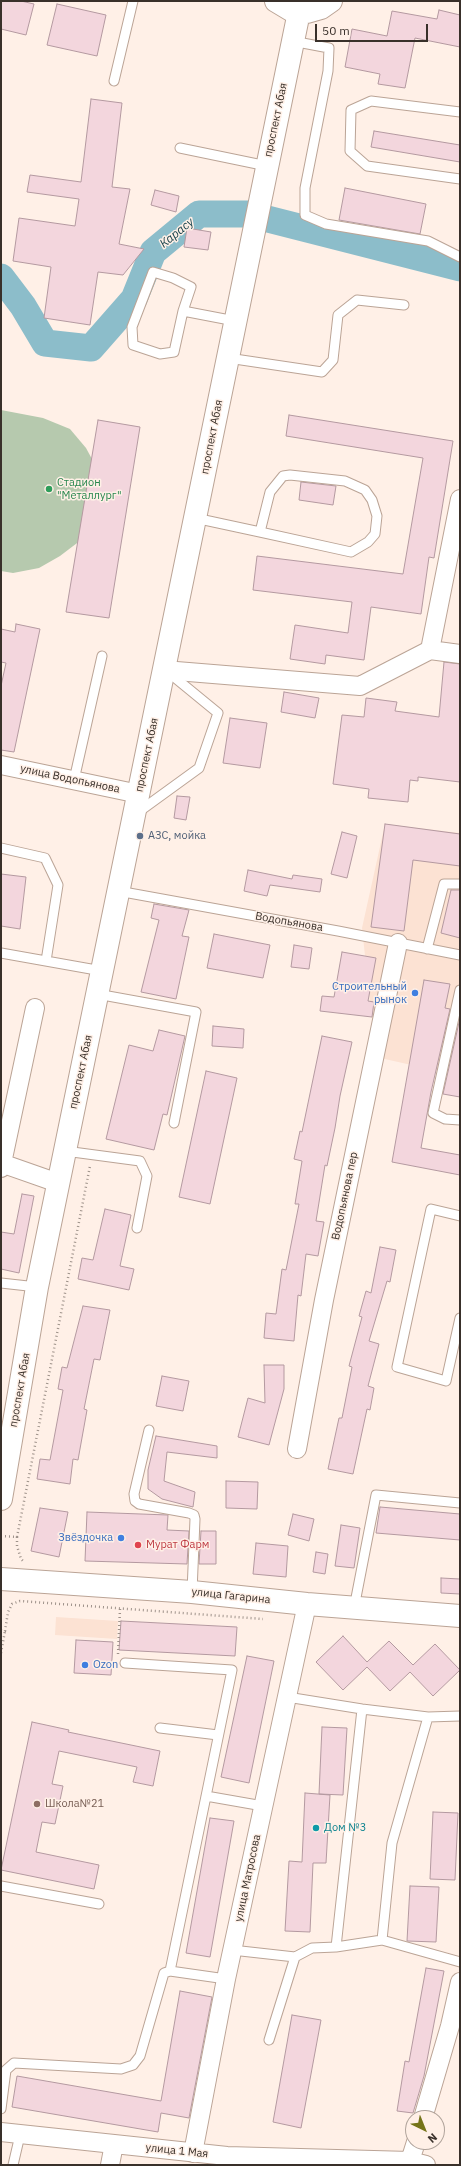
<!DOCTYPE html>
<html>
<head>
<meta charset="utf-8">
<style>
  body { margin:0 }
  #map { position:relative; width:461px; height:2166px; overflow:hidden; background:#fff0e7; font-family:"IBM Plex Sans",sans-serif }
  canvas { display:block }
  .frame { position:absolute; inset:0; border:2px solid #39302a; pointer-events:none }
  .north { position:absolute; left:405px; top:2110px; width:40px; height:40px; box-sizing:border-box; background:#fff0e7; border:1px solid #b0a39b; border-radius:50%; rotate:137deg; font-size:11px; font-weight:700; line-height:16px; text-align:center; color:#39302a }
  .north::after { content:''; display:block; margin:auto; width:14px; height:18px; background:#757419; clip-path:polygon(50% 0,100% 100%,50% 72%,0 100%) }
  .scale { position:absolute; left:315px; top:24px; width:113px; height:18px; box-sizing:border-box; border:2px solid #39302a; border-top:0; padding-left:5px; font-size:12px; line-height:14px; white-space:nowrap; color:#39302a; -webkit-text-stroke:3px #fff0e7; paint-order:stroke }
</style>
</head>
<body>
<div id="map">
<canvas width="461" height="2166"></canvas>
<div class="frame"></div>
<div class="north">N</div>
<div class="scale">50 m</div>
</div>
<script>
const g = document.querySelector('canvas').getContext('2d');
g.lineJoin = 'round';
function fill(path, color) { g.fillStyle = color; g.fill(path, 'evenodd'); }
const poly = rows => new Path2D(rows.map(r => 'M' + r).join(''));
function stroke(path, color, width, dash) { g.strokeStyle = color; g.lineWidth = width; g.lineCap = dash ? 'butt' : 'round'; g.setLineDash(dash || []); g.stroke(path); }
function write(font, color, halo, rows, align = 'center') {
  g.font = font + ' "IBM Plex Sans",sans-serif'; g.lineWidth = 3; g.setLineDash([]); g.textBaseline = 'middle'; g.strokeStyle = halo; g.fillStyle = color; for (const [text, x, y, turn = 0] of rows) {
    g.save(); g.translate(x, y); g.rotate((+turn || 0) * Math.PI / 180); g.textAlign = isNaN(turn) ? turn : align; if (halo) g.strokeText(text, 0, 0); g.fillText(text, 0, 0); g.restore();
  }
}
const built = poly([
  [385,824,460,833,460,1076,376,1057,362,928],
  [56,1617,118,1621,117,1639,55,1635]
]);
const green = poly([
  [1,410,43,418,70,429,86,448,99,472,85,537,60,556,39,568,13,573,1,571]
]);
const river = poly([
  [1,277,23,306,45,343,91,348,134,299,153,252,199,214,248,214,460,268]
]);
const building = poly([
  [1,1,21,1,34,4,26,35,1,29,1,1],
  [57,4,106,15,97,56,47,45,57,4],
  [439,10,460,15,460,47,415,38,405,88,378,84,380,74,345,67,352,29,387,36,392,11,437,19,439,10],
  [91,99,122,103,112,187,130,189,119,244,144,249,123,275,98,272,90,325,44,318,51,267,13,261,19,218,75,226,79,199,27,192,30,175,81,182,91,99],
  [374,131,460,145,460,162,371,147,374,131],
  [345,188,426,204,420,234,339,220,345,188],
  [155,190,179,196,176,212,151,205,155,190],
  [187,228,211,232,208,250,184,247,187,228],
  [289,415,453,441,434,558,429,557,421,614,371,607,364,660,326,655,325,664,290,659,295,625,348,633,352,602,253,590,257,556,403,574,423,458,286,436,289,415],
  [98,420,140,427,109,618,66,612,98,420],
  [301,482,336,486,333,505,299,500,301,482],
  [16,624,40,629,14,752,1,750,1,686,6,663,1,662,1,629,15,632,16,624],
  [444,662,460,664,460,782,418,777,418,781,410,780,408,802,368,798,369,789,333,784,342,715,364,717,366,698,397,702,395,711,439,717,444,662],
  [284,692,319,698,315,718,281,712,284,692],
  [230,718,267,723,260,768,223,763,230,718],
  [177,796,190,797,186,820,174,818,177,796],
  [385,824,460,834,460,866,413,860,404,931,371,927,385,824],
  [342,832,357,836,347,878,331,874,342,832],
  [248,870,292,879,293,875,322,879,320,892,270,885,267,896,244,891,248,870],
  [1,874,26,877,20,929,1,926,1,874],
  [451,890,460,890,460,938,441,933,451,890],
  [154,904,189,910,182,936,189,937,176,999,141,992,159,920,151,918,154,904],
  [214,934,270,945,263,978,207,968,214,934],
  [294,945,312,948,309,969,291,967,294,945],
  [342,952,376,958,368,1001,374,1002,372,1017,320,1011,322,996,334,997,342,952],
  [424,980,450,984,445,1008,450,1009,431,1092,421,1148,460,1155,460,1175,392,1162,424,980],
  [460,1018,460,1097,443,1094,460,1018],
  [213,1026,244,1029,243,1048,212,1046,213,1026],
  [159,1030,185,1036,167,1115,163,1114,154,1150,106,1139,129,1045,153,1051,159,1030],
  [322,1036,352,1042,340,1096,335,1128,327,1166,325,1165,316,1221,324,1222,318,1256,306,1254,301,1296,298,1295,294,1341,264,1338,266,1313,276,1314,282,1269,286,1270,299,1204,295,1204,302,1161,294,1159,300,1131,302,1132,322,1036],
  [206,1071,237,1078,210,1204,179,1197,206,1071],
  [22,1194,34,1196,19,1273,1,1269,1,1232,14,1234,22,1194],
  [105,1209,131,1215,120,1266,134,1269,129,1290,78,1279,82,1258,93,1260,105,1209],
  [380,1247,396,1250,390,1282,387,1281,369,1341,379,1344,368,1386,374,1388,370,1410,367,1409,353,1474,328,1469,339,1418,342,1418,352,1367,349,1366,362,1317,359,1316,366,1291,371,1293,380,1247],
  [83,1306,110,1310,100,1360,94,1359,84,1409,87,1410,78,1460,73,1459,70,1484,37,1479,40,1459,50,1460,63,1390,58,1389,62,1367,67,1368,83,1306],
  [264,1365,284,1365,284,1389,269,1445,238,1437,248,1398,265,1403,264,1365],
  [162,1376,189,1381,183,1411,156,1406,162,1376],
  [156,1436,217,1446,217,1458,167,1452,164,1481,195,1492,193,1507,162,1499,148,1489,148,1470,156,1436],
  [226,1481,258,1482,257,1509,226,1508,226,1481],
  [380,1507,460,1514,460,1540,376,1533,380,1507],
  [40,1508,68,1512,59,1557,31,1551,40,1508],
  [87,1512,168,1515,167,1530,189,1531,187,1564,85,1561,87,1512],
  [293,1514,314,1519,309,1541,288,1535,293,1514],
  [341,1525,360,1528,354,1568,335,1566,341,1525],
  [201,1531,216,1531,216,1564,199,1564,201,1531],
  [256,1543,288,1546,286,1577,253,1574,256,1543],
  [316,1552,328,1554,325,1574,313,1572,316,1552],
  [441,1578,460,1579,460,1594,441,1593,441,1578],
  [121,1621,237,1627,235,1656,119,1650,121,1621],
  [343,1636,367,1662,389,1641,413,1665,435,1644,460,1670,433,1696,410,1672,390,1691,367,1667,343,1690,316,1662,343,1636],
  [76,1640,113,1642,111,1675,74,1673,76,1640],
  [247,1656,274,1661,249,1783,221,1777,247,1656],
  [32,1722,69,1730,68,1732,160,1751,153,1786,133,1782,137,1767,59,1751,52,1784,63,1786,55,1824,42,1822,36,1852,99,1865,94,1889,1,1870,32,1722],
  [322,1727,347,1728,343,1795,319,1794,322,1727],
  [305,1793,330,1795,326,1863,313,1863,310,1932,285,1931,289,1861,302,1862,305,1793],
  [433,1812,458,1813,455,1880,430,1879,433,1812],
  [210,1818,234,1821,210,1957,186,1953,210,1818],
  [410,1886,439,1887,436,1942,407,1941,410,1886],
  [426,1968,444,1971,424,2076,413,2113,397,2111,405,2061,409,2062,426,1968],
  [180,1991,212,1997,189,2118,161,2113,158,2132,12,2107,17,2076,161,2101,180,1991],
  [292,2015,321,2020,301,2128,273,2122,292,2015]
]);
const path = poly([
  [1,1536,17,1537,17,1546,21,1559,24,1562],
  [17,1537,90,1166],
  [1,1630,5,1631,8,1612,12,1604,20,1601,263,1619],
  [1,1653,5,1631],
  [118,1654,120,1609]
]);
const service = poly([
  [292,41,329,48,328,71,305,188,305,215,326,224,428,241,460,257],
  [114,81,133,1],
  [460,112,371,101,351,110,350,151,367,166,460,179],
  [180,148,267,166],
  [183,311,174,352,160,354,133,345,132,327,153,272,173,278,191,287,183,311,235,321],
  [228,358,322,372,333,360,338,315,357,300,404,305],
  [195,518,260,532,351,552,368,542,375,534,377,516,372,500,365,490,345,481,290,475,283,476,270,492,260,532],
  [74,780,102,656],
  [137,813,199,768,218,713,168,672],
  [1,848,45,858,58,885,46,961],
  [118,891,338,931,460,955],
  [427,949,444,884,460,884],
  [1,953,102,971],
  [460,990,433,1113,445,1119,460,1120],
  [97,994,196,1012,174,1123],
  [65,1151,140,1161,147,1176,137,1228],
  [460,1216,431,1209,397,1367,446,1381,460,1318],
  [1,1283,37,1287],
  [149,1430,134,1494,135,1501,139,1504,189,1513,194,1515,195,1519,192,1592],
  [354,1608,376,1495,460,1503],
  [125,1663,232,1670,170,1971],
  [287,1697,362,1709,428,1717,460,1716],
  [160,1728,218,1735],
  [206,1796,263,1806],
  [1,1886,99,1904],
  [382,1940,392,1843,428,1717],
  [336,1947,362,1709],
  [232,1950,295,1957,312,1948,336,1947,382,1940,460,1962],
  [269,2040,295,1957],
  [1,2109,6,2070,14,2063,121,2069,133,2065,140,2056,164,1973,170,1971,226,1979],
  [13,2165,20,2135]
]);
const minor = poly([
  [430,650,460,499],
  [164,670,360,686,430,650,460,654],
  [1,765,139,794],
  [1,1163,58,1183],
  [1,1168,35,1008],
  [297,1449,324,1300,398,943],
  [423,2118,450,2026,460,1982],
  [1,2132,227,2156,410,2161,426,2165],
  [193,2153,226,1979,307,1604],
  [410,2161,416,2142],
  [110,2165,114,2144]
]);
const secondary = poly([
  [276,1,291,10,307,12,321,8,331,1],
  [1,1499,37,1287,299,12],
  [1,1579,192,1592,307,1604,460,1616]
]);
const markers = [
  [49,489,4,"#2e9e5b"],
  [140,836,4,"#5c6f8a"],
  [415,993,4,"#3f7fe0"],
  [121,1538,4,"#3f7fe0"],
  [138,1545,4,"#e0444e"],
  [85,1665,4,"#3f7fe0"],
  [37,1804,4,"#8d6e63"],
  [316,1828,4,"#0f9aa8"]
];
const streetNames = [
  ["проспект Абая",276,120,-78],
  ["проспект Абая",212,437,-79],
  ["проспект Абая",147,755,-78],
  ["улица Водопьянова",70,779,12],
  ["Водопьянова",289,922,10],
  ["проспект Абая",81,1072,-78],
  ["Водопьянова пер",345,1196,-78],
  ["проспект Абая",20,1390,-80],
  ["улица Гагарина",231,1596,6],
  ["улица Матросова",248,1878,-78],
  ["улица 1 Мая",177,2151,6]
];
const leisureNames = [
  ["Стадион",57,483],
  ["\"Металлург\"",57,496]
];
const serviceNames = [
  ["АЗС, мойка",148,836]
];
const shopNames = [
  ["Строительный",407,987],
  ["рынок",407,1000],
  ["Звёздочка",113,1538],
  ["Ozon",93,1665,"left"]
];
const healthNames = [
  ["Мурат Фарм",146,1545]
];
const educationNames = [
  ["Школа№21",45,1804]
];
const cultureNames = [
  ["Дом №3",324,1828]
];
const waterNames = [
  ["Карасу",177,233,-39]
];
fill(built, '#fce2d3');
fill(green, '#b6c9ae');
stroke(river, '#8cbdca', 27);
fill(building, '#f3d6dd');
stroke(building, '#b499a0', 1);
stroke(service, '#bba496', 11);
stroke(minor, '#bba496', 20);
stroke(secondary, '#bba496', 24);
stroke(path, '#9e928a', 2.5, [1, 3]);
stroke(service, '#fff', 9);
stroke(minor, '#fff', 18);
stroke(secondary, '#fff', 22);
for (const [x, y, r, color] of markers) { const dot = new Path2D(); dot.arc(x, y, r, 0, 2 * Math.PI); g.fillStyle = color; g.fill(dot); stroke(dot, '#fff0e7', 1.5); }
write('11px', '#39302a', '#fff0e7', streetNames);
write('11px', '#27864d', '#fff0e7', leisureNames, 'left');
write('11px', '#4e5e75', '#fff0e7', serviceNames, 'left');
write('11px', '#366cbe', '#fff0e7', shopNames, 'right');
write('11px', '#be3a42', '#fff0e7', healthNames, 'left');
write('11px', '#785e54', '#fff0e7', educationNames, 'left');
write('11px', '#0d838f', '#fff0e7', cultureNames, 'left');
write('italic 12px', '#14404a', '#fff0e7', waterNames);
</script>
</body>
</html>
